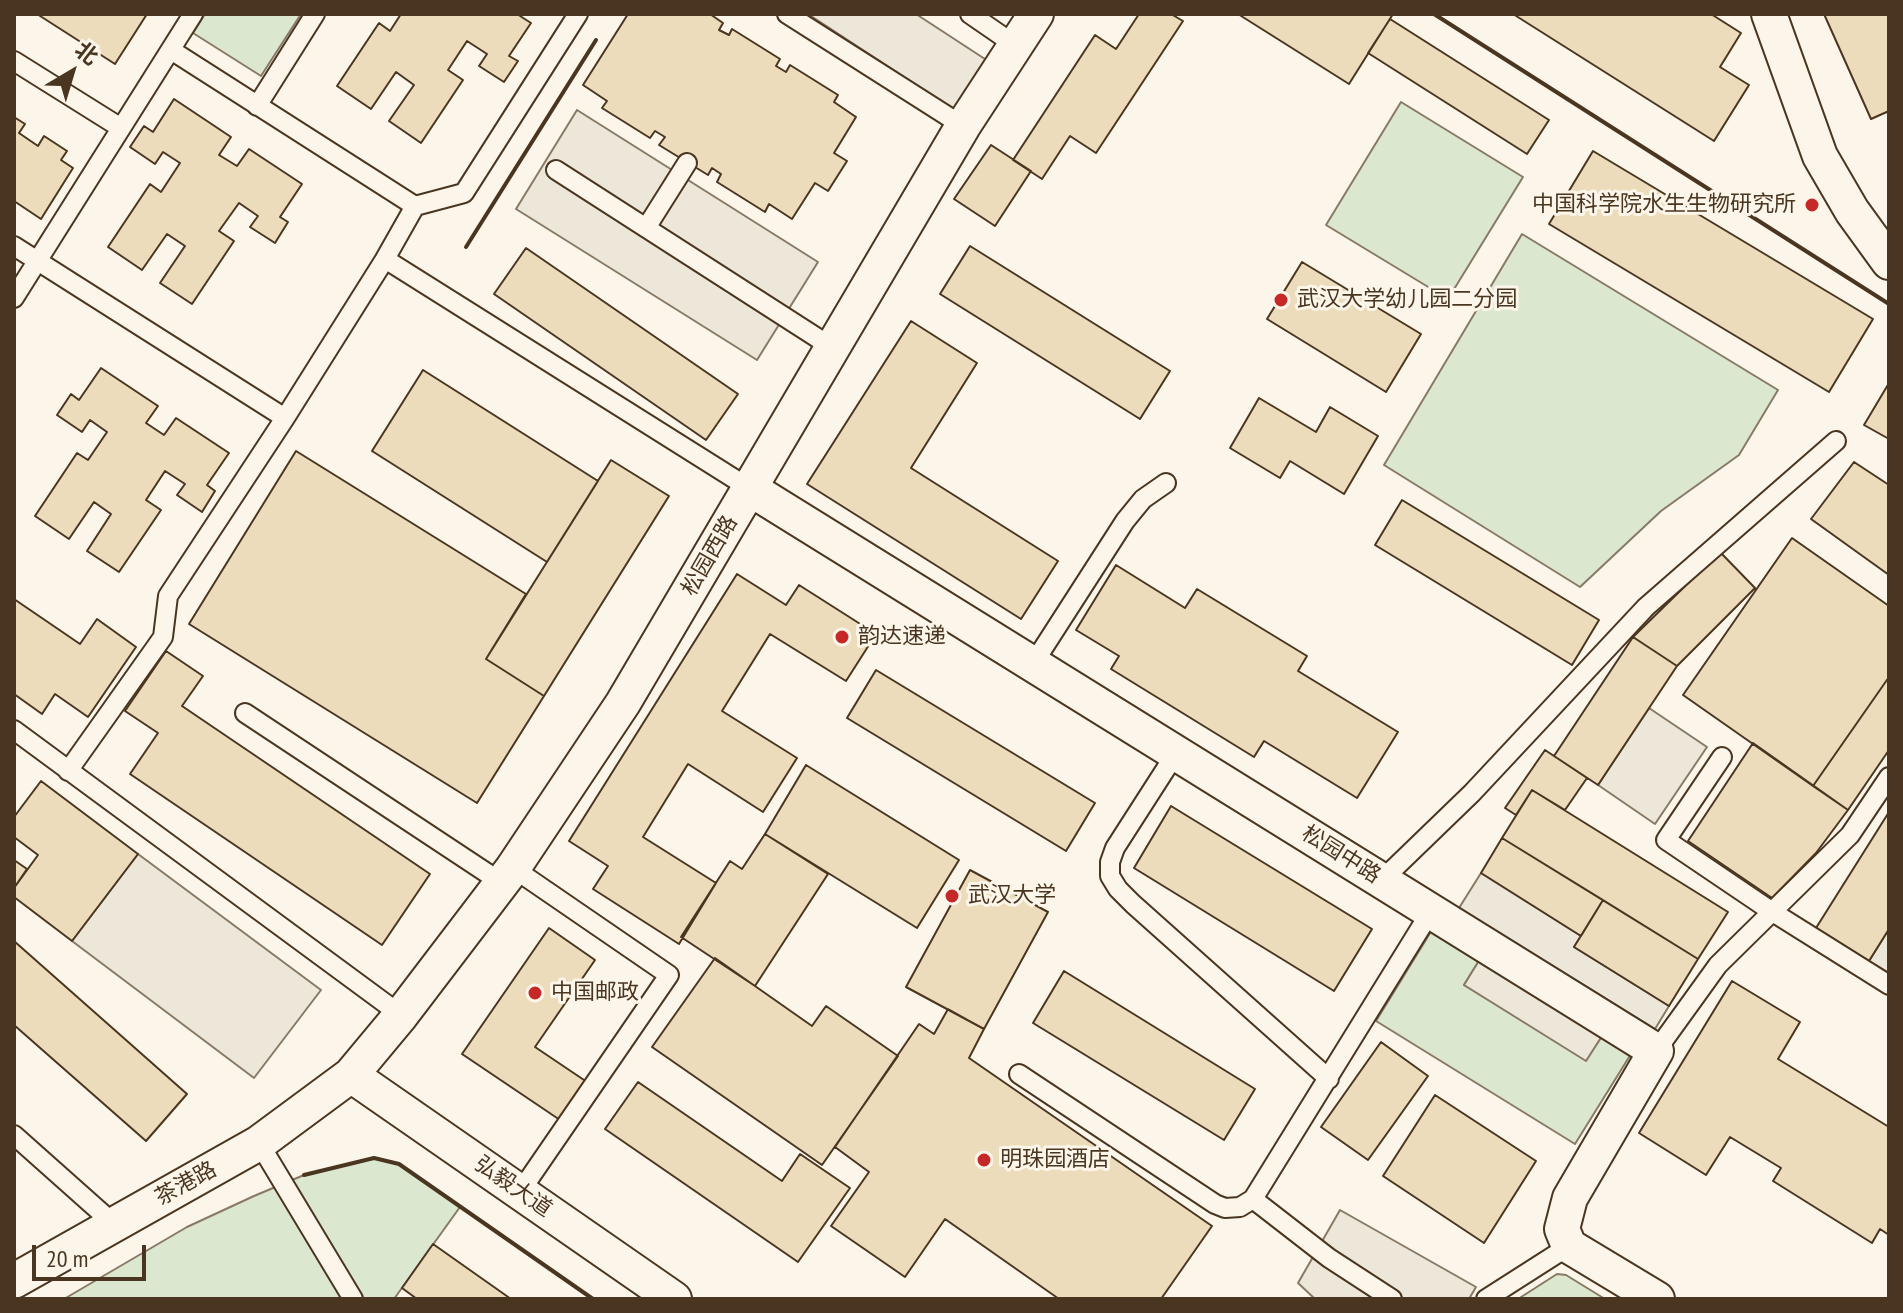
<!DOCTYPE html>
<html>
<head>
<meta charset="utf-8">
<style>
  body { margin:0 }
  #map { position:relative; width:1903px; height:1313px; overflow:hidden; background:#fbf6e9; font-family:"PT Sans Narrow","Noto Sans SC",sans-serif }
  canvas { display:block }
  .frame { position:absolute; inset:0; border:16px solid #4a3520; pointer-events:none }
  .north { position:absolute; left:32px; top:32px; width:80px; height:80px; -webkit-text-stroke:6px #fbf6e9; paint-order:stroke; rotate:38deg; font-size:22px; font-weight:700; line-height:32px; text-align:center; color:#4a3520 }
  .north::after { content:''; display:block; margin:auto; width:28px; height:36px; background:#4a3520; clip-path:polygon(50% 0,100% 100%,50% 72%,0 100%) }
  .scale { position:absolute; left:32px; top:1245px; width:114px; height:36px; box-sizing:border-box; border:4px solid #4a3520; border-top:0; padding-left:10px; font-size:24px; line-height:28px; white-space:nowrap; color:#4a3520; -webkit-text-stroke:6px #fbf6e9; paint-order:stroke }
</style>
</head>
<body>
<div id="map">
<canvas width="1903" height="1313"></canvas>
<div class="frame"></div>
<div class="north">北</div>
<div class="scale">20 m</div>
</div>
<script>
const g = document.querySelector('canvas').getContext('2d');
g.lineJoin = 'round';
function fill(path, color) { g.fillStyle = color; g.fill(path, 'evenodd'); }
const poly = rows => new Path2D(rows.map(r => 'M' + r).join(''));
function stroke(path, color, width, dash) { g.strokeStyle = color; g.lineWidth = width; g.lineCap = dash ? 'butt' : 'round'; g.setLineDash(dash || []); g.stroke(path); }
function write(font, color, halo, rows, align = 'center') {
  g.font = font + ' "PT Sans Narrow","Noto Sans SC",sans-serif'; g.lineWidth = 6; g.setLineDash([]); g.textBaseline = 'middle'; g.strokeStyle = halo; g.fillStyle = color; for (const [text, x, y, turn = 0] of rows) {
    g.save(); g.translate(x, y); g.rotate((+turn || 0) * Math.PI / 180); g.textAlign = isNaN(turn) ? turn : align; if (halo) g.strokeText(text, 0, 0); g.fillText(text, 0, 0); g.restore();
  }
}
const green = poly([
  [205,14,301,14,261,76,193,33,205,14],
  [1401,102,1523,177,1448,299,1326,225,1401,102],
  [1522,234,1778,390,1739,455,1661,511,1580,587,1384,465,1522,234],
  [1432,930,1480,959,1464,985,1586,1060,1602,1036,1631,1054,1575,1144,1376,1021,1432,930],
  [374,1158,399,1164,460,1207,394,1299,64,1299,187,1227,254,1196,304,1175,374,1158],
  [1557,1274,1566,1275,1605,1299,1518,1299,1557,1274]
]);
const parking = poly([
  [808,14,916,14,988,61,956,111,808,14],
  [577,110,818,262,757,360,516,209,577,110],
  [1649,708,1707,747,1655,824,1598,785,1649,708],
  [138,854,321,990,254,1078,72,941,138,854],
  [1481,873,1581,936,1574,947,1669,1006,1655,1029,1459,908,1481,873],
  [1889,929,1889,973,1869,961,1889,929],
  [1480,959,1602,1036,1586,1061,1464,985,1480,959],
  [1340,1210,1476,1287,1469,1299,1315,1299,1298,1283,1340,1210]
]);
const building = poly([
  [37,14,147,14,115,64,37,14],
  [401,14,517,14,531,23,509,56,518,61,504,82,479,66,487,54,467,41,448,70,463,80,421,143,389,121,414,85,396,72,371,109,337,86,379,23,390,31,401,14],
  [628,14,710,14,723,23,719,30,729,35,732,29,780,59,776,66,786,72,790,65,838,95,834,102,856,117,834,153,847,161,828,191,815,183,792,219,769,204,765,212,717,182,721,174,712,168,708,175,659,145,665,137,655,131,650,138,602,108,607,101,583,85,628,14],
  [1139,14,1171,14,1183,21,1096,153,1070,136,1042,179,1013,160,1095,35,1116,49,1139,14],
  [1238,14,1393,14,1349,84,1238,14],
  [1513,14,1711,14,1741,33,1720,67,1749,85,1714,141,1513,14],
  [1824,14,1889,14,1889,111,1871,119,1824,14],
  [1390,19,1549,120,1527,154,1368,53,1390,19],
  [174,99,231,137,219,155,237,166,249,149,302,184,280,217,288,222,275,243,250,227,258,216,239,203,219,231,234,241,192,304,160,283,185,246,167,234,142,270,108,247,150,184,161,192,180,163,163,152,155,164,130,147,144,126,153,132,174,99],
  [14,117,25,124,19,133,38,146,44,136,67,151,61,160,73,168,41,219,14,201,14,117],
  [991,145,1031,171,995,226,954,199,991,145],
  [1593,151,1873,319,1829,392,1549,224,1593,151],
  [970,246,1170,371,1140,419,940,294,970,246],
  [526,248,738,394,706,440,494,294,526,248],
  [1302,262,1421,334,1386,392,1267,319,1302,262],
  [911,321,977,363,911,468,1058,561,1021,619,807,484,911,321],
  [101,368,158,406,146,423,164,435,176,418,229,453,207,485,215,491,202,512,177,495,185,484,165,471,146,500,161,510,119,572,87,551,111,514,94,502,69,539,35,516,77,453,88,460,107,432,90,420,82,432,57,415,71,394,79,400,101,368],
  [423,370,598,481,547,562,372,451,423,370],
  [1889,383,1889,439,1864,425,1889,383],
  [1259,398,1316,432,1330,407,1378,436,1344,494,1290,461,1280,478,1230,448,1259,398],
  [296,451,526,594,486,659,544,696,477,803,189,624,296,451],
  [611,460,669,496,544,696,486,659,611,460],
  [1854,462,1889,485,1889,575,1811,519,1854,462],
  [1402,500,1599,620,1572,665,1375,545,1402,500],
  [1792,538,1889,606,1889,677,1813,786,1683,695,1792,538],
  [1720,552,1755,588,1677,666,1633,637,1720,552],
  [1116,565,1185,608,1197,589,1307,656,1298,671,1398,732,1357,798,1264,741,1254,757,1111,669,1119,656,1076,630,1116,565],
  [737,574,786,605,799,585,876,634,846,681,770,634,722,711,797,758,763,812,688,764,643,837,716,883,679,944,593,889,608,866,569,841,737,574],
  [14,599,80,644,97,619,136,647,88,717,55,694,42,714,14,694,14,599],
  [1633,637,1677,666,1598,785,1554,756,1633,637],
  [166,651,203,676,182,706,430,874,382,945,130,774,158,733,125,711,166,651],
  [876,670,1095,803,1066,851,847,718,876,670],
  [1889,677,1889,750,1848,810,1813,786,1889,677],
  [1753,743,1848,810,1816,853,1772,898,1688,841,1753,743],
  [1545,750,1587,778,1565,810,1532,790,1516,815,1505,808,1545,750],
  [806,765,959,860,917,928,765,834,806,765],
  [41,781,138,854,72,941,14,897,14,888,38,855,14,837,14,817,41,781],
  [1532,790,1728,912,1698,959,1502,838,1532,790],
  [1171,806,1372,929,1334,991,1134,868,1171,806],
  [1889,812,1889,929,1869,961,1816,928,1889,812],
  [765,834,828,874,755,986,681,937,730,861,742,869,765,834],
  [1502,838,1603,900,1581,936,1481,873,1502,838],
  [14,860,27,869,14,888,14,860],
  [970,870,1048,912,984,1029,906,987,970,870],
  [1603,900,1698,959,1669,1006,1574,947,1603,900],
  [549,928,595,960,535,1047,587,1082,560,1120,462,1054,549,928],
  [14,941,187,1094,146,1141,14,1025,14,941],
  [715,958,812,1026,826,1006,898,1056,822,1165,652,1047,715,958],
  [1064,971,1255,1089,1224,1140,1033,1023,1064,971],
  [1732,981,1800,1022,1778,1059,1889,1127,1889,1235,1880,1229,1872,1243,1773,1181,1781,1168,1730,1137,1706,1175,1639,1133,1732,981],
  [948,1009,984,1029,969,1058,1212,1226,1161,1299,1059,1299,945,1219,905,1277,831,1226,869,1172,835,1147,919,1024,934,1034,948,1009],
  [1381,1042,1428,1076,1368,1160,1321,1127,1381,1042],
  [638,1082,782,1181,800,1154,850,1188,798,1262,605,1129,638,1082],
  [1435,1095,1536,1161,1484,1243,1383,1176,1435,1095],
  [433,1244,511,1299,417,1299,402,1288,433,1244]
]);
const service = poly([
  [578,14,464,193,415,206,385,259,749,488],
  [787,14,963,126],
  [970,14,1015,45],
  [171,50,415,206],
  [14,61,121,128],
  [257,106,315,14],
  [556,170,833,348],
  [646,228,687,163],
  [14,246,285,418],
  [14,298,193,14],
  [1033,664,1125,521,1143,499,1166,483],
  [245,713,502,883],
  [14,730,401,1015],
  [1176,753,1115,848,1110,862,1110,876,1118,889,1133,904,1329,1079],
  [1722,757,1666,840,1771,911,1889,985],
  [68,771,163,637,168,596,285,418,385,259],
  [513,868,669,975,520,1192],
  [1381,881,1472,793,1646,607,1836,441],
  [1656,1051,1718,965,1850,835,1889,777],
  [1019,1074,1215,1204,1225,1208,1240,1207,1253,1199,1431,911],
  [14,1135,114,1224],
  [259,1143,353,1299],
  [1253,1199,1329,1258,1392,1299],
  [1486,1299,1569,1246]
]);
const minor = poly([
  [1769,14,1820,156,1852,211,1889,262],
  [749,488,1656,1051,1570,1198,1562,1229,1569,1246,1657,1299],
  [351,1075,674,1299],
  [14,1281,259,1143,351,1075,401,1015,513,868,623,703,963,126,1036,14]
]);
const wall = poly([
  [1434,14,1889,304],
  [466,247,596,40],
  [304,1175,374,1158,399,1164,593,1299]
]);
const markers = [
  [1812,205,8,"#c62828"],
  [1281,300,8,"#c62828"],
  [842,637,8,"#c62828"],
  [952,896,8,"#c62828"],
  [535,993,8,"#c62828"],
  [984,1160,8,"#c62828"]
];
const poiNames = [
  ["中国科学院水生生物研究所",1796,205,"right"],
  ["武汉大学幼儿园二分园",1297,300],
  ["韵达速递",858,637],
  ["武汉大学",968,896],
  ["中国邮政",551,993],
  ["明珠园酒店",1000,1160]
];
const streetNames = [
  ["松园西路",710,556,-60],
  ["松园中路",1341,855,32],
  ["茶港路",186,1184,-29],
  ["弘毅大道",513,1187,35]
];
fill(green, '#dce7d0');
stroke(green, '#887966', 2);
fill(parking, '#ede7d9');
stroke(parking, '#887966', 2);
fill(building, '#ecdcbc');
stroke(building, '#4a3520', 2);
stroke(service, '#4a3520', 22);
stroke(minor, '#4a3520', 38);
stroke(service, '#fbf6e9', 18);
stroke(minor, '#fbf6e9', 34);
stroke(wall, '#4a3520', 4);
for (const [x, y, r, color] of markers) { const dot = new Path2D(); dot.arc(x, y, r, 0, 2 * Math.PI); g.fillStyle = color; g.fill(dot); stroke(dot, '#fbf6e9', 3); }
write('22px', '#4a3520', '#fbf6e9', poiNames, 'left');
write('22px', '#4a3520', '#fbf6e9', streetNames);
</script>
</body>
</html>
